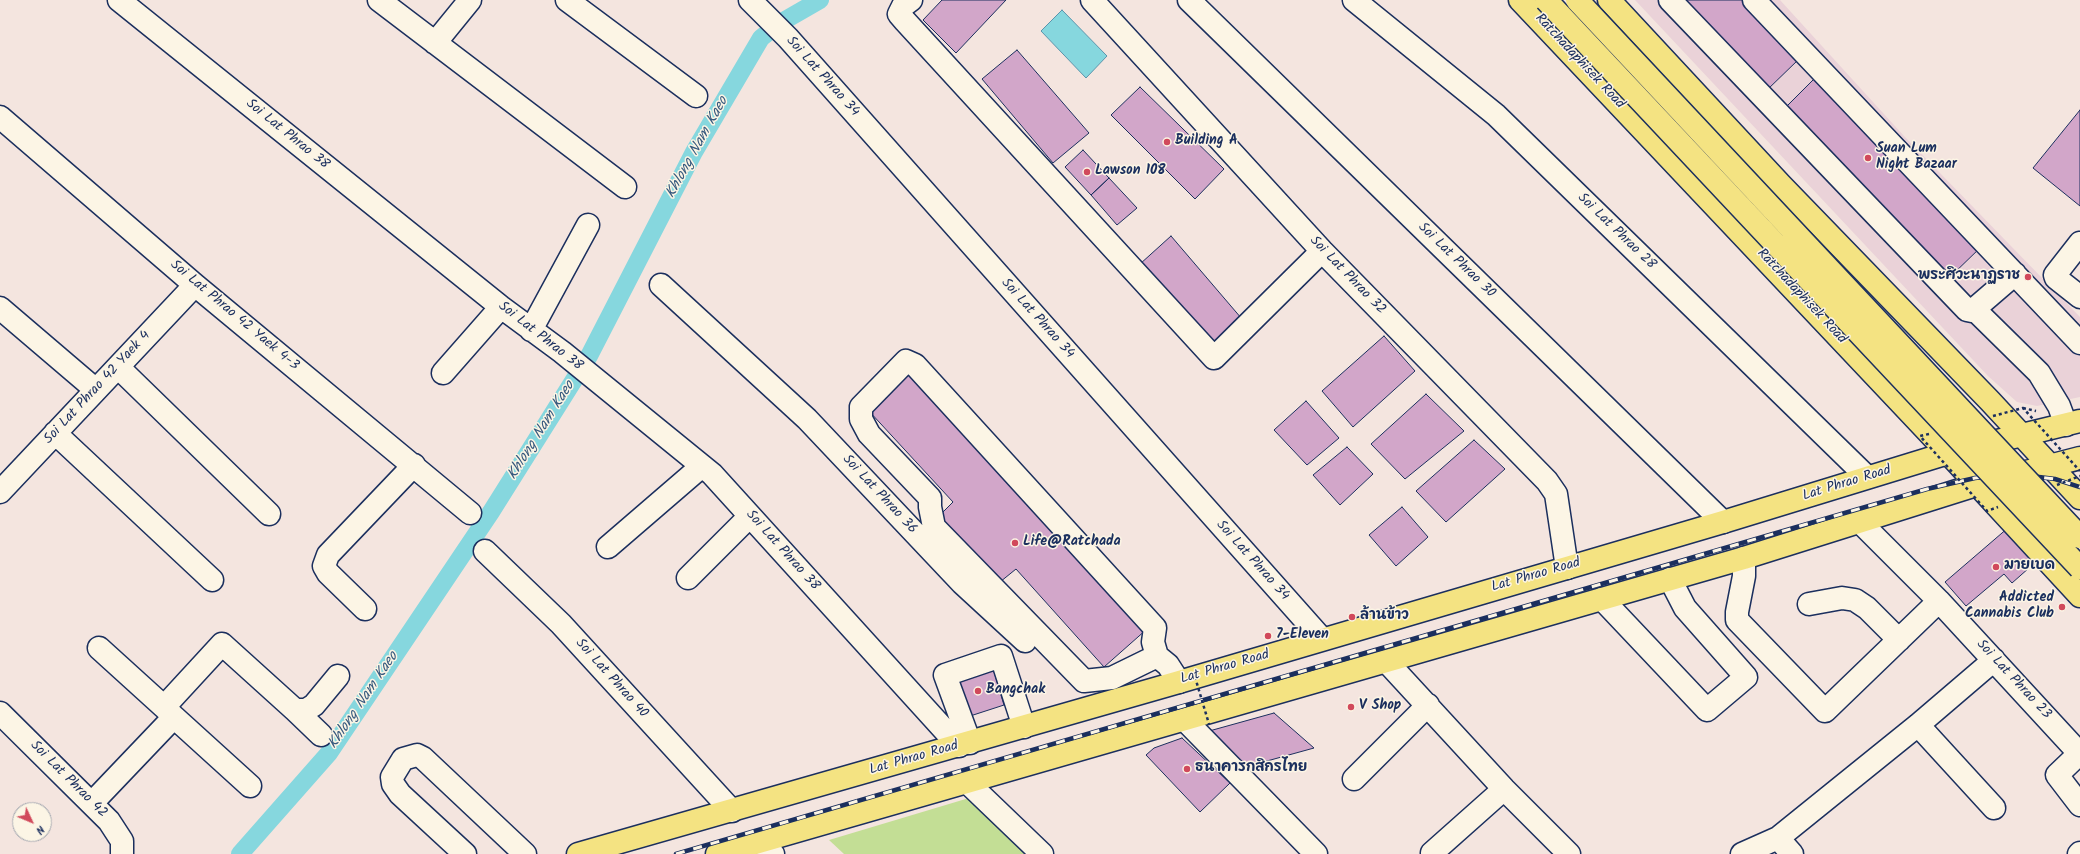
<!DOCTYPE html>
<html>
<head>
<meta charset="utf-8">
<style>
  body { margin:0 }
  #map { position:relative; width:2080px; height:854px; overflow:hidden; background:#f4e5df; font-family:Kalam,sans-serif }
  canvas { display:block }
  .north { position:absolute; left:12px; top:802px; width:40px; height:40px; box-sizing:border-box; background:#fcf5e5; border:1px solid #a2a6af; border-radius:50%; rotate:134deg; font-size:11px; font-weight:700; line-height:16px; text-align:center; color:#1b2f5e }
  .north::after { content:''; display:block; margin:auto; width:14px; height:18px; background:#d1495b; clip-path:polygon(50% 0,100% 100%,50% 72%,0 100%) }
</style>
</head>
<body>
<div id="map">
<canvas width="2080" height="854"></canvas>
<div class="north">N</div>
</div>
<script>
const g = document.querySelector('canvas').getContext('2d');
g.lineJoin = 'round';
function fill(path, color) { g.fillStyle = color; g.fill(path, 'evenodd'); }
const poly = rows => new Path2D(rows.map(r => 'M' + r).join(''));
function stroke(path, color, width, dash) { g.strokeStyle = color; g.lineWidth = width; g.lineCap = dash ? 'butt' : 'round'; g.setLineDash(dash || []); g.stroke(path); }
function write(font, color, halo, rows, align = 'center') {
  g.font = font + ' Kalam,"Playpen Sans Thai",sans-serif'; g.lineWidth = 3; g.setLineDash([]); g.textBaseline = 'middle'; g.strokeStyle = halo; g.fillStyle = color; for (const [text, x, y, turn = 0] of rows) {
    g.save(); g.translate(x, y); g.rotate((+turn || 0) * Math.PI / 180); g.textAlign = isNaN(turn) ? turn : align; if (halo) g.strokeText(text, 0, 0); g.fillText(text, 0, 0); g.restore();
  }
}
const built = poly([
  [1635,0,1780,0,1904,136,2080,317,2080,397,2037,406,2017,402,1988,376]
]);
const green = poly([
  [969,798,1026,854,844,854,829,840]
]);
const water = poly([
  [1062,10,1107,56,1086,78,1041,31,1062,10]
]);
const canal = poly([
  [240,854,329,753,491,512,589,356,694,152,761,38,780,23,820,0]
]);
const building = poly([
  [942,0,1006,0,956,53,923,20,942,0],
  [1680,0,1743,0,1799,59,1766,91,1680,0],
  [1017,50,1089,133,1053,163,982,79,1017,50],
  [1817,76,1982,246,1949,278,1785,108,1817,76],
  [1140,87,1224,169,1195,199,1111,115,1140,87],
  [2080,110,2080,206,2033,168,2080,110],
  [1083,150,1109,178,1091,195,1065,167,1083,150],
  [1109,178,1137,208,1117,225,1091,195,1109,178],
  [1171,236,1242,319,1208,347,1140,264,1171,236],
  [1384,336,1415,371,1353,427,1322,391,1384,336],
  [909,369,1147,629,1104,667,1016,569,1000,582,938,517,953,502,868,410,909,369],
  [1426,394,1464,431,1405,479,1371,444,1426,394],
  [1306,401,1339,438,1307,465,1274,430,1306,401],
  [1474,440,1505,469,1446,522,1416,491,1474,440],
  [1347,447,1373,474,1340,505,1313,475,1347,447],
  [1402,507,1428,537,1396,566,1369,535,1402,507],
  [2009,527,2038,560,2012,583,2004,574,1966,606,1945,582,2009,527],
  [992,665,1004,705,964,718,951,677,992,665],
  [1274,713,1314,748,1238,769,1202,733,1274,713],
  [1182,738,1230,783,1200,812,1146,755,1154,748,1182,738]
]);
const path = poly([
  [2023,408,2036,411]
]);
const minor = poly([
  [119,0,501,307,562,352,712,474,959,746],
  [379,0,625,187],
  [567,0,696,96],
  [750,0,788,38,1322,639],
  [911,0,903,6,899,14,905,21,1214,358,1322,251],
  [1092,0,1322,251,1547,481,1556,494,1567,568],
  [1189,0,1723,522],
  [1354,0,1496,115,1867,477],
  [1670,0,1967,310,1972,311,2015,274],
  [1754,0,2080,343],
  [435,43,470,0],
  [0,117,195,285,470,513],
  [2080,243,2055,275,2056,278,2080,297],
  [661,285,807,419,962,583,1025,641],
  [0,308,96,390],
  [1974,309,2039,373,2059,406,2066,425],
  [531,330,588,225],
  [118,367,269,514],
  [443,373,501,307],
  [55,433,212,580],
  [0,492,195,285],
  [1860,522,1939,601,2080,754],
  [608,547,702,466],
  [485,551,561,624,732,811],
  [1744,558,1744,576,1737,612,1737,620,1825,711,1939,601],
  [688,578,750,516],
  [1602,599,1707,710,1746,677,1685,608,1670,579],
  [1809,604,1842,598,1855,600,1867,608,1899,640],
  [365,609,328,573,324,566,328,555,414,465],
  [99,648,164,707],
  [1157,656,1112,678,1084,681,934,527,930,507,930,498,869,434,861,419,861,407,906,361,915,365,1155,628,1153,642,1157,656,1168,665,1179,682],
  [1387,662,1504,789,1569,854],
  [295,710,321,735],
  [0,713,109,821,122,841,122,854],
  [174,717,250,786],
  [1185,720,1316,854],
  [1918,725,1994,808],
  [970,743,945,675,1001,656,1024,727],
  [2080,753,2057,775,2080,805],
  [1354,779,1428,705],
  [967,782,1042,854],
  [92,803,174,717,164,707,222,644,295,710,306,710,314,705,338,676],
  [1778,838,1792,854],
  [761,842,773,854],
  [1432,853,1504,789],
  [465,854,400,794,393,784,392,777,403,759,417,755,423,758,525,854],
  [1742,854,1778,838,1918,725,1994,660],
  [2079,854,2080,853]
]);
const major = poly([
  [1520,0,1948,453,2080,596],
  [1609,0,1781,185,1990,401,2080,498],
  [578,854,1179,682,1723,522,1948,453,2080,421],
  [717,854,1744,558,1976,485,2080,458]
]);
const rail = poly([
  [676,854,1927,489,1975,478,2015,474,2055,479,2080,487]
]);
const pathBridge = poly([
  [1993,416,2023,408,2080,471],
  [1929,434,1920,436,1978,501,1987,511,1998,507],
  [2057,485,2080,476],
  [1195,677,1209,724]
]);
const majorBridge = poly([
  [1546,0,2080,568],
  [1577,0,2080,537]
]);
const markers = [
  [1167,142,4,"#d1495b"],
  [1868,158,4,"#d1495b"],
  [1087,172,4,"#d1495b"],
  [2028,277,4,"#d1495b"],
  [1015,543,4,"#d1495b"],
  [1996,567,4,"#d1495b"],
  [2062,607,4,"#d1495b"],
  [1352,617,4,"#d1495b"],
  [1268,636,4,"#d1495b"],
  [978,691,4,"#d1495b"],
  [1351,707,4,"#d1495b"],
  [1187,769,4,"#d1495b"]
];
const streetNames = [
  ["Ratchadaphisek Road",1579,62,47],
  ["Soi Lat Phrao 34",822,77,48],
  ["Soi Lat Phrao 38",287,135,39],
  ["Soi Lat Phrao 28",1616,232,44],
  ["Soi Lat Phrao 30",1456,261,44],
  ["Soi Lat Phrao 32",1347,276,46],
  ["Ratchadaphisek Road",1801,297,47],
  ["Soi Lat Phrao 42 Yaek 4-3",234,316,40],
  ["Soi Lat Phrao 34",1037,319,48],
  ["Soi Lat Phrao 38",540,337,38],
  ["Soi Lat Phrao 42 Yaek 4",98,388,-47],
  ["Lat Phrao Road",1847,484,-17],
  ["Soi Lat Phrao 36",879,495,47],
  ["Soi Lat Phrao 38",782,551,48],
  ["Soi Lat Phrao 34",1252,561,48],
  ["Lat Phrao Road",1536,576,-16],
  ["Lat Phrao Road",1225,668,-16],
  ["Soi Lat Phrao 40",611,679,48],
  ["Soi Lat Phrao 23",2013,680,47],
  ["Lat Phrao Road",914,759,-16],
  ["Soi Lat Phrao 42",68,780,45]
];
const poiNames = [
  ["Building A",1175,142],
  ["Suan Lum",1876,150],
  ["Night Bazaar",1876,166],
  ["Lawson 108",1095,172],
  ["พระศิวะนาฏราช",2020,277,"right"],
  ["Life@Ratchada",1023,543],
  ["มายเบด",2004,567],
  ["Addicted",2054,599,"right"],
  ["Cannabis Club",2054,615,"right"],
  ["ล้านข้าว",1360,617],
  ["7-Eleven",1276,636],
  ["Bangchak",986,691],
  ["V Shop",1359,707],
  ["ธนาคารกสิกรไทย",1195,769]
];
const waterNames = [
  ["Khlong Nam Kaeo",698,148,-61],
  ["Khlong Nam Kaeo",542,431,-58],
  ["Khlong Nam Kaeo",364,701,-56]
];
fill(built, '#ead2d8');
fill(green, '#c3de95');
fill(water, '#86d7de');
stroke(water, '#5b94ab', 1);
stroke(canal, '#86d7de', 18);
fill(building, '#d2a6c9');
stroke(building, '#1b2f5e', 1);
stroke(minor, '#1b2f5e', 25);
stroke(major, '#1b2f5e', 25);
stroke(path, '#1b2f5e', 2.5, [3, 3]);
stroke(minor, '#fcf5e5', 22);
stroke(major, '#f4e382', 22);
stroke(rail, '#1b2f5e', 4.5);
stroke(rail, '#fcf5e5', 3, [9]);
stroke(majorBridge, '#1b2f5e', 25, []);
stroke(pathBridge, '#1b2f5e', 2.5, [3, 3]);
stroke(majorBridge, '#f4e382', 22);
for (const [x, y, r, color] of markers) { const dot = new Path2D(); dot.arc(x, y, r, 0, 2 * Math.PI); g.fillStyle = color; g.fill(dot); stroke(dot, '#fcf5e5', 1.5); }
write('14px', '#1b2f5e', '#fcf5e5', streetNames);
write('bold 14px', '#1b2f5e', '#fcf5e5', poiNames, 'left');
write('italic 15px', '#36597e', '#fcf5e5', waterNames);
</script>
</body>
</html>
